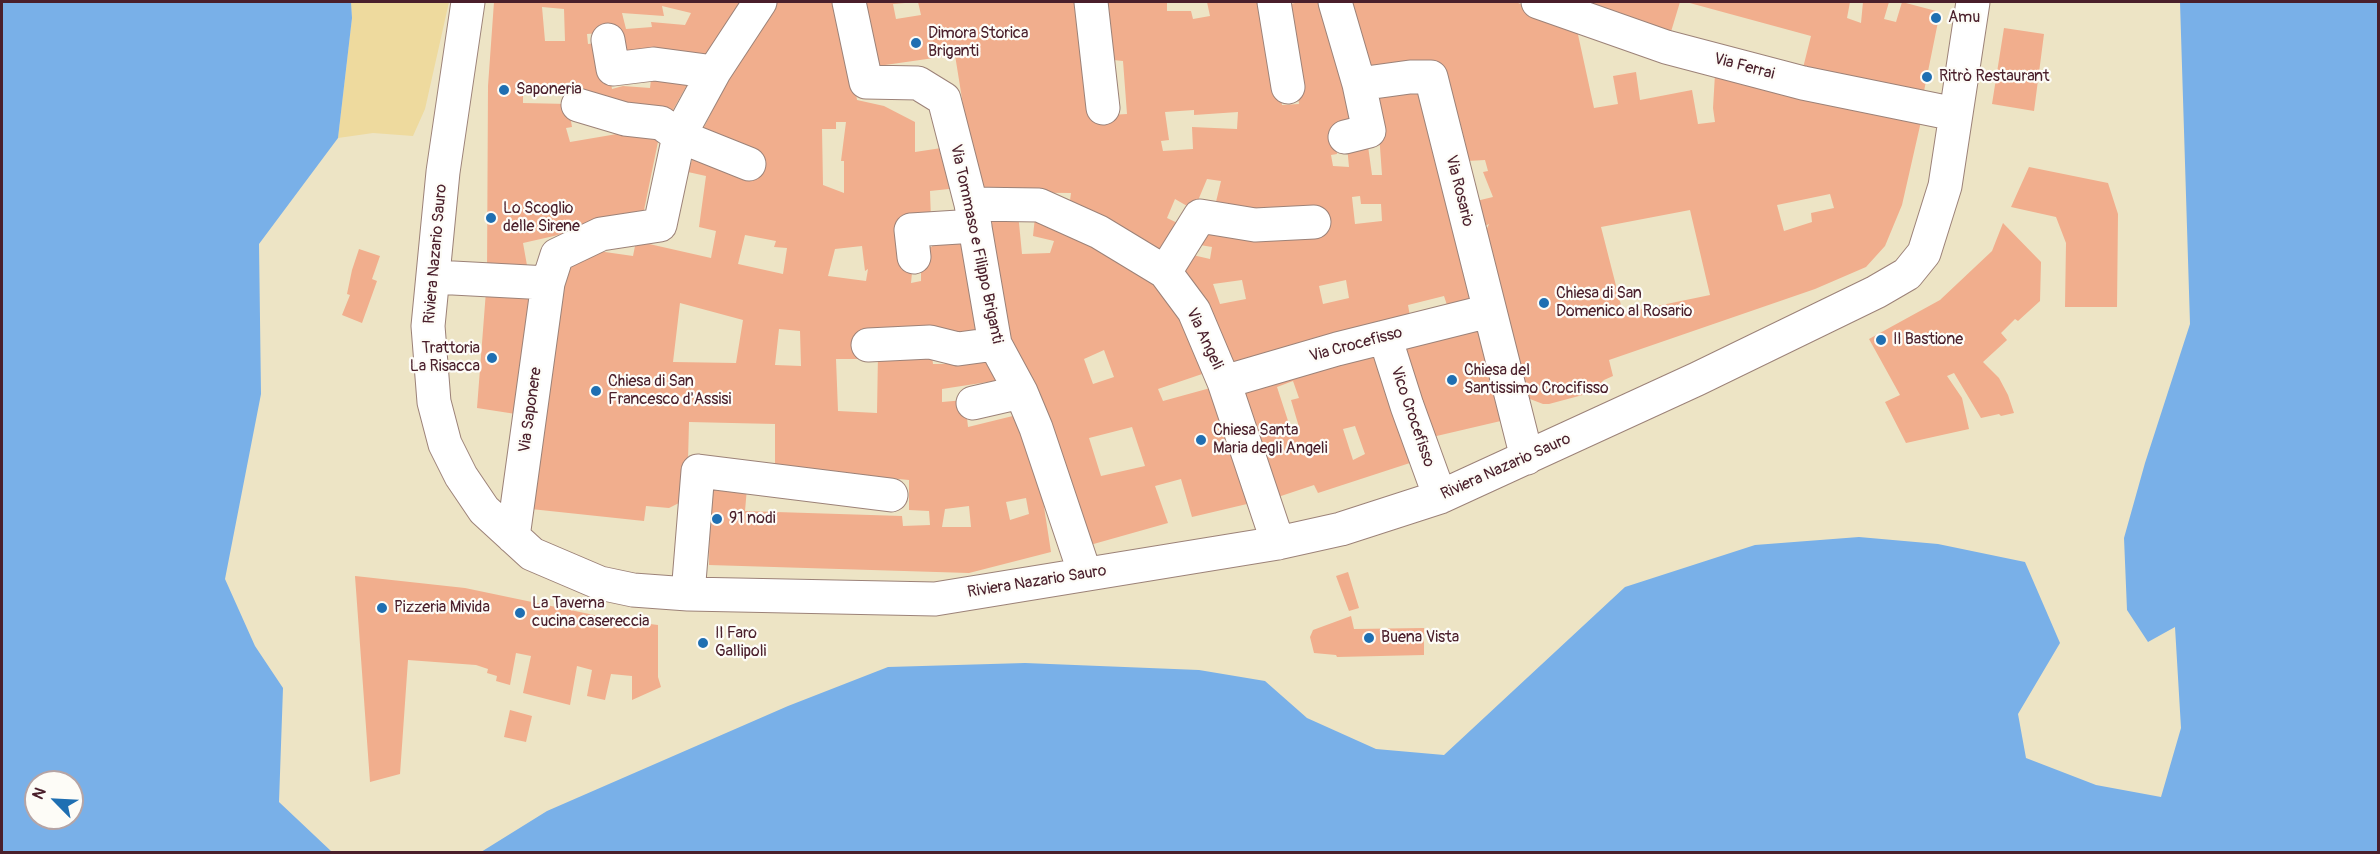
<!DOCTYPE html>
<html>
<head>
<meta charset="utf-8">
<style>
  body { margin:0 }
  #map { position:relative; width:2380px; height:854px; overflow:hidden; background:#ede4c5; font-family:Pangolin,sans-serif }
  canvas { display:block }
  .frame { position:absolute; inset:0; border:3px solid #4a1f2b; pointer-events:none }
  .north { position:absolute; left:24px; top:770px; width:60px; height:60px; box-sizing:border-box; background:#fdfcf7; border:2px solid #b5a4a5; border-radius:50%; rotate:294deg; font-size:16px; font-weight:700; line-height:24px; text-align:center; color:#4a1f2b }
  .north::after { content:''; display:block; margin:auto; width:21px; height:27px; background:#1f6fb2; clip-path:polygon(50% 0,100% 100%,50% 72%,0 100%) }
</style>
</head>
<body>
<div id="map">
<canvas width="2380" height="854"></canvas>
<div class="frame"></div>
<div class="north">N</div>
</div>
<script>
const g = document.querySelector('canvas').getContext('2d');
g.lineJoin = 'round';
function fill(path, color) { g.fillStyle = color; g.fill(path, 'evenodd'); }
const poly = rows => new Path2D(rows.map(r => 'M' + r).join(''));
function stroke(path, color, width, dash) { g.strokeStyle = color; g.lineWidth = width; g.lineCap = dash ? 'butt' : 'round'; g.setLineDash(dash || []); g.stroke(path); }
function write(font, color, halo, rows, align = 'center') {
  g.font = font + ' Pangolin,sans-serif'; g.lineWidth = 4.5; g.setLineDash([]); g.textBaseline = 'middle'; g.strokeStyle = halo; g.fillStyle = color; for (const [text, x, y, turn = 0] of rows) {
    g.save(); g.translate(x, y); g.rotate((+turn || 0) * Math.PI / 180); g.textAlign = isNaN(turn) ? turn : align; if (halo) g.strokeText(text, 0, 0); g.fillText(text, 0, 0); g.restore();
  }
}
const sand = poly([
  [351,2,449,2,425,109,413,136,373,133,338,138,352,18]
]);
const water = poly([
  [2,2,351,2,352,18,338,138,259,244,261,394,225,579,255,646,283,688,279,802,332,852,2,852],
  [36,782,72,782,72,818,36,818],
  [2180,2,2378,2,2378,852,481,852,547,811,788,706,888,667,1025,663,1199,670,1265,681,1307,718,1376,749,1444,755,1625,587,1755,545,1859,537,1938,544,2025,562,2060,643,2018,714,2026,758,2096,785,2161,797,2181,728,2175,627,2148,642,2127,610,2124,538,2145,463,2190,324]
]);
const building = poly([
  [494,2,742,2,708,60,616,60,613,32,587,34,588,44,604,42,612,89,623,86,650,88,652,71,692,76,669,117,597,94,523,90,523,103,568,104,572,127,566,128,570,142,617,134,660,132,643,215,612,219,554,236,523,243,528,271,487,274,488,86],
  [662,6,691,13,685,25,651,22,652,27,626,29,622,13,664,16],
  [542,7,564,9,565,41,545,41],
  [772,2,842,2,857,100,884,106,915,122,915,152,948,147,958,188,930,191,931,220,913,262,911,283,921,281,921,247,932,247,932,243,965,240,980,332,856,337,859,359,836,359,838,411,877,413,878,353,931,347,933,364,957,364,993,353,1001,380,942,389,942,402,965,400,968,427,1021,414,1042,494,1051,552,969,573,709,565,710,488,747,488,745,511,902,516,903,526,930,525,929,511,909,510,909,480,775,467,775,424,689,422,687,499,669,508,646,506,644,521,531,509,564,266,591,250,633,256,636,241,711,258,716,231,699,227,706,176,688,172,695,151,763,174,765,166,698,139,760,17],
  [836,122,846,122,841,161,844,161,844,193,823,185,822,129,836,129],
  [745,235,776,241,774,247,787,248,783,274,738,264],
  [862,246,865,271,868,269,866,281,828,276,835,249],
  [680,303,743,320,736,363,673,362],
  [779,329,800,331,801,366,775,365],
  [1026,498,1029,514,1010,520,1006,502],
  [969,506,971,527,942,527,945,509],
  [862,2,905,2,905,3,893,4,896,19,921,15,918,2,1086,2,1093,116,1127,114,1123,61,1104,59,1099,2,1167,2,1167,11,1191,11,1193,19,1210,16,1207,2,1266,2,1282,105,1299,104,1286,5,1300,2,1328,2,1358,123,1335,126,1337,154,1331,155,1333,166,1349,167,1347,146,1368,146,1372,175,1382,175,1376,91,1417,83,1477,307,1449,311,1444,296,1408,305,1411,322,1227,375,1182,276,1184,253,1210,259,1212,247,1194,244,1199,229,1260,211,1215,206,1221,181,1207,179,1194,210,1175,199,1167,218,1188,228,1167,262,1069,208,1071,193,977,192,955,55,878,66],
  [1194,110,1194,115,1238,112,1237,129,1192,127,1193,149,1163,151,1161,141,1169,140,1165,112],
  [1360,196,1361,204,1381,204,1382,221,1355,224,1352,197],
  [1242,280,1246,299,1220,304,1213,284],
  [1346,280,1349,298,1323,304,1319,286],
  [1350,2,1516,2,1577,30,1594,108,1618,104,1613,76,1636,72,1640,100,1692,90,1698,124,1715,122,1713,108,1715,74,1922,117,1902,205,1885,246,1866,267,1815,289,1609,360,1613,376,1604,380,1590,393,1549,404,1543,404,1530,399,1521,400,1479,246,1489,224,1479,229,1472,202,1493,197,1483,172,1488,171,1485,160,1467,161,1444,67,1419,64,1368,72],
  [1830,194,1834,208,1811,213,1812,222,1784,231,1777,205],
  [1690,210,1710,295,1623,313,1601,227],
  [1566,2,1680,2,1670,35],
  [1686,2,1850,2,1847,18,1861,23,1863,2,1889,2,1884,19,1896,22,1902,2,1940,12,1922,101,1801,76,1811,36],
  [2004,28,2044,34,2034,111,1992,104],
  [2029,167,2108,183,2118,214,2117,307,2065,307,2066,243,2056,217,2011,207],
  [980,213,1018,213,1022,254,1050,253,1054,241,1033,236,1035,217,1123,254,1168,296,1208,372,1158,389,1163,401,1214,387,1247,504,1192,517,1181,479,1155,486,1168,523,1090,545,1001,331],
  [1104,350,1114,377,1093,384,1084,359],
  [1132,427,1145,466,1101,476,1089,438],
  [2003,223,2041,262,2040,301,2018,321,2015,319,2001,333,2007,340,1983,362,1999,378,2008,395,2014,413,2001,416,1999,414,1981,418,1954,373,1947,376,1962,398,1969,429,1906,443,1885,402,1900,395,1869,339,1940,300,1992,251],
  [359,249,380,256,372,279,377,281,362,323,342,315,350,295,347,294,352,270],
  [486,291,539,293,522,415,477,408],
  [1480,322,1505,420,1428,438,1396,341],
  [1380,356,1416,461,1318,493,1314,485,1272,499,1236,389],
  [1293,381,1299,398,1291,400,1299,427,1291,430,1277,387],
  [1355,426,1365,454,1353,460,1343,429],
  [1348,572,1359,608,1349,611,1336,576],
  [355,576,465,588,618,620,658,625,658,677,661,687,632,700,632,676,611,674,605,700,587,696,592,670,577,666,570,705,523,693,531,656,516,653,510,685,496,681,497,676,487,673,488,669,476,665,408,660,400,774,370,782],
  [1351,616,1354,629,1424,628,1424,655,1337,657,1336,655,1314,653,1310,637,1313,630],
  [510,710,532,716,526,742,504,737]
]);
const minor = poly([
  [468,2,443,172,428,326,434,402,445,444,461,476,484,510,532,554,600,583,633,590,688,594,935,599,1278,543,1341,529,1440,497,1697,379,1876,292,1907,274,1924,253,1945,186,1973,2],
  [849,2,866,82,918,83,944,99,971,204,995,344,1021,392,1036,428,1085,574],
  [1091,2,1103,108],
  [1274,2,1288,87],
  [1335,2,1359,84,1410,77,1431,77,1527,458],
  [1538,2,1666,47,1803,83,1955,114],
  [608,40,613,69,654,64,714,72],
  [578,105,625,119,661,123,679,136,749,164],
  [1345,137,1369,131,1359,84],
  [971,204,1039,205,1099,232,1165,272,1194,311,1224,382,1278,543],
  [914,257,911,230,975,226],
  [1165,272,1200,216,1255,225,1314,222],
  [434,277,548,283,557,255,601,234,660,225,679,136,714,72,760,2],
  [1385,337,1407,406,1440,497],
  [868,345,930,342,958,349,995,344],
  [1224,382,1337,349,1489,311],
  [973,403,1021,392],
  [513,537,548,283],
  [688,594,698,471,891,495]
]);
const markers = [
  [1936,18,6,"#1f6fb2"],
  [916,43,6,"#1f6fb2"],
  [1927,77,6,"#1f6fb2"],
  [504,90,6,"#1f6fb2"],
  [491,218,6,"#1f6fb2"],
  [1544,303,6,"#1f6fb2"],
  [1881,340,6,"#1f6fb2"],
  [492,358,6,"#1f6fb2"],
  [1452,380,6,"#1f6fb2"],
  [596,391,6,"#1f6fb2"],
  [1201,440,6,"#1f6fb2"],
  [717,519,6,"#1f6fb2"],
  [382,608,6,"#1f6fb2"],
  [520,613,6,"#1f6fb2"],
  [1369,638,6,"#1f6fb2"],
  [703,643,6,"#1f6fb2"]
];
const poiNames = [
  ["Amu",1948,18],
  ["Dimora Storica",928,34],
  ["Briganti",928,52],
  ["Ritrò Restaurant",1939,77],
  ["Saponeria",516,90],
  ["Lo Scoglio",503,209],
  ["delle Sirene",503,227],
  ["Chiesa di San",1556,294],
  ["Domenico al Rosario",1556,312],
  ["Il Bastione",1893,340],
  ["Trattoria",480,349,"right"],
  ["La Risacca",480,367,"right"],
  ["Chiesa del",1464,371],
  ["Santissimo Crocifisso",1464,389],
  ["Chiesa di San",608,382],
  ["Francesco d'Assisi",608,400],
  ["Chiesa Santa",1213,431],
  ["Maria degli Angeli",1213,449],
  ["91 nodi",729,519],
  ["La Taverna",532,604],
  ["cucina casereccia",532,622],
  ["Pizzeria Mivida",394,608],
  ["Il Faro",715,634],
  ["Gallipoli",715,652],
  ["Buena Vista",1381,638]
];
const streetNames = [
  ["Via Ferrai",1744,67,15],
  ["Via Rosario",1459,191,76],
  ["Via Tommaso e Filippo Briganti",976,244,78],
  ["Riviera Nazario Sauro",436,254,-85],
  ["Via Angeli",1204,339,65],
  ["Via Crocefisso",1356,345,-15],
  ["Via Saponere",531,410,-82],
  ["Vico Crocefisso",1412,417,71],
  ["Riviera Nazario Sauro",1506,467,-24],
  ["Riviera Nazario Sauro",1037,582,-9]
];
fill(sand, '#eeda9e');
fill(water, '#79b0e8');
fill(building, '#f1ae8d');
stroke(minor, '#9c8278', 35);
stroke(minor, '#fff', 33);
for (const [x, y, r, color] of markers) { const dot = new Path2D(); dot.arc(x, y, r, 0, 2 * Math.PI); g.fillStyle = color; g.fill(dot); stroke(dot, '#fdfcf7', 2); }
write('16px', '#4a1f2b', '#fdfcf7', poiNames, 'left');
write('16px', '#4a1f2b', '#fdfcf7', streetNames);
</script>
</body>
</html>
